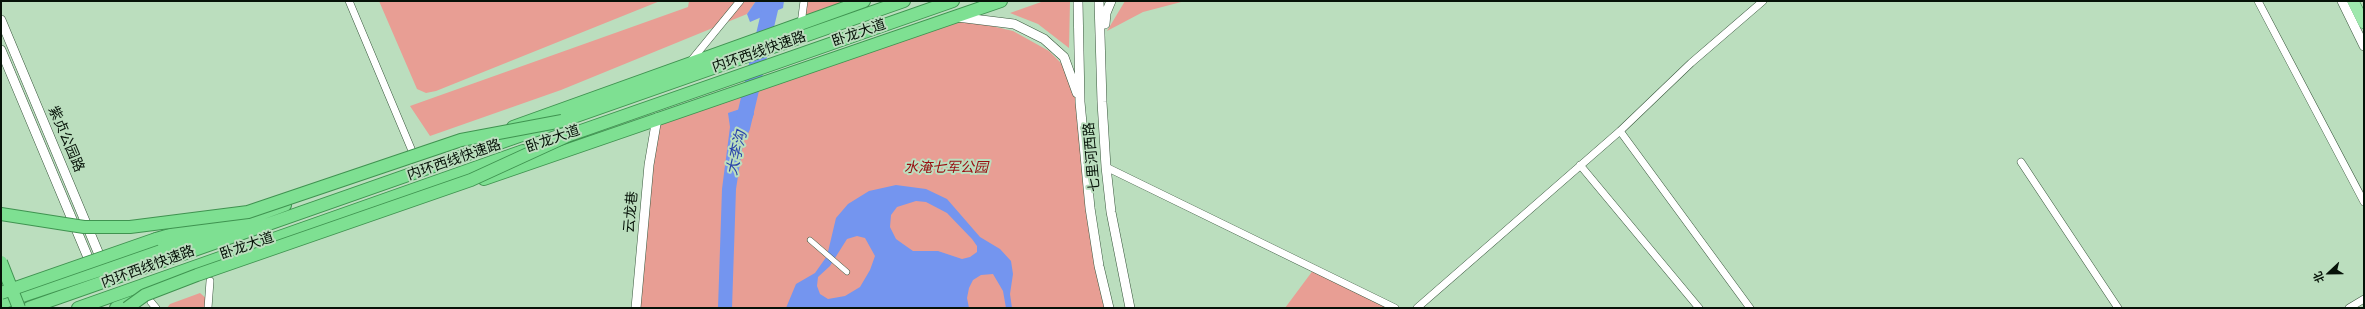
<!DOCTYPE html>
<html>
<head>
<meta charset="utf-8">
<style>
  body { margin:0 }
  #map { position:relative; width:2365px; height:309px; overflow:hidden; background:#bbdebe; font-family:Literata,"Noto Sans SC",serif }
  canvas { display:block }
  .frame { position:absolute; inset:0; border:2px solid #061208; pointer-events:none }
  .north { position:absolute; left:2309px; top:253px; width:40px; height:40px; -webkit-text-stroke:3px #bbdebe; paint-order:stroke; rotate:248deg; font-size:11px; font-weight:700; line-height:16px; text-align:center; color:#061208 }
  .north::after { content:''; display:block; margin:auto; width:14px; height:18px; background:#061208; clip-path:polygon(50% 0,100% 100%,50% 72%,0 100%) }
</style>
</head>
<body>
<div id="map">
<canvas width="2365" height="309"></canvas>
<div class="frame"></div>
<div class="north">北</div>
</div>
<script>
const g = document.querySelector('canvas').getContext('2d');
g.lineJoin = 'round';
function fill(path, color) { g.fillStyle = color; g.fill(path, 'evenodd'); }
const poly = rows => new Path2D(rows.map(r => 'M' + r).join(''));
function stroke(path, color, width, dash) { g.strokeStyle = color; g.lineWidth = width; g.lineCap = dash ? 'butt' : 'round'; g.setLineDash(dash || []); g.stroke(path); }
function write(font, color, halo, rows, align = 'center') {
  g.font = font + ' Literata,"Noto Sans SC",serif'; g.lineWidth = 4; g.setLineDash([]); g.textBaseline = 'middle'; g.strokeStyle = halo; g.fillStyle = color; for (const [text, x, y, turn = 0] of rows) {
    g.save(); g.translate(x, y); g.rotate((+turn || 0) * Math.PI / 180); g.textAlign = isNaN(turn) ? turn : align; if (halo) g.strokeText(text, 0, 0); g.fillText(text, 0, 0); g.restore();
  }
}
const green = poly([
  [379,1,660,1,436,91,426,93,417,89],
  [689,1,756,1,747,14,561,90,430,136,410,106,688,7],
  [805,1,863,1,801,24],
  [1044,1,1070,1,1069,48,1038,24,1010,13],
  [1125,1,1185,1,1143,12,1107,31],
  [953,17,1013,31,1049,51,1064,66,1080,102,1090,208,1109,308,636,308,657,118],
  [1314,269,1395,308,1285,308],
  [200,293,207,299,208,308,167,308,170,304]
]);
const water = poly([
  [756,1,784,1,783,8,750,22,747,14],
  [752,105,754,114,744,138,736,189,732,308,718,308,722,189,730,127,728,113],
  [896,185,926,189,947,199,980,237,1000,249,1011,261,1013,274,1010,294,1012,308,1006,308,1003,291,993,274,981,275,973,280,969,288,967,298,969,308,786,308,796,284,815,273,827,256,836,218,848,204,869,191],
  [916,201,926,202,947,213,972,239,977,246,977,252,970,257,962,259,938,251,913,251,903,244,896,239,890,227,891,215,897,207],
  [857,236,865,238,875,256,870,270,860,287,845,296,828,299,820,294,817,286,818,277,830,266,847,239]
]);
const river = poly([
  [742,128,772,1]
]);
const pedestrian = poly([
  [810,240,847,272]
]);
const minor = poly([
  [349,1,415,158],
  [2258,1,2364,202],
  [801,24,804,1],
  [690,62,740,1],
  [1620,131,1750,308],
  [2021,162,2118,308],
  [1580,165,1699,308],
  [1106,167,1395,308],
  [151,302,156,308],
  [208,308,210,281],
  [1417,308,1620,131,1691,63,1763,1],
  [2349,308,2364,299]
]);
const tertiary = poly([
  [1078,1,1080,102,1090,208,1099,266,1109,308],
  [1099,1,1102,102,1106,167,1111,212,1130,308],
  [2342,1,2364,46],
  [957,17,1014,24,1044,39,1064,57,1077,93],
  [1,20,103,264],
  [1105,24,1106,13,1111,1],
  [1,50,92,267],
  [636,308,649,165,657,118]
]);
const primary = poly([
  [2353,1,2364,23]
]);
const trunk = poly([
  [513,127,864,1],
  [558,139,953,1],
  [484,179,1001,1],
  [156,239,228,218],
  [1,303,202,236,285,205],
  [29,308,904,1],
  [78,308,523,151],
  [116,308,136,301]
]);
const trunkBridge = poly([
  [1,214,84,227,130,227,248,212,461,140,562,121],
  [1,262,19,308],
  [1,293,156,239],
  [127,308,145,295,197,275,471,180,567,136]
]);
const streetNames = [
  ["卧龙大道",859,33,-19],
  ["内环西线快速路",759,52,-19],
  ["紫贞公园路",66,139,67],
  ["卧龙大道",553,139,-19],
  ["七里河西路",1092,157,-95],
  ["内环西线快速路",454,160,-19],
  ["云龙巷",631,212,-85],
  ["卧龙大道",247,246,-19],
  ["内环西线快速路",148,267,-20]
];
const parkNames = [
  ["水淹七军公园",946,168]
];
const waterNames = [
  ["大李沟",737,153,-77]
];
fill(green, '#e89e94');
fill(water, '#7495ef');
stroke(river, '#7495ef', 16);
stroke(pedestrian, '#38563c', 6);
stroke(minor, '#38563c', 8);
stroke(tertiary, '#38563c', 10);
stroke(primary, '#3f9350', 12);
stroke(trunk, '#3f9350', 14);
stroke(pedestrian, '#fff', 5);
stroke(minor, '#fff', 7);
stroke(tertiary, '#fff', 9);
stroke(primary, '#9ee8ad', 11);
stroke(trunk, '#7ee092', 12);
stroke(trunkBridge, '#3f9350', 14, []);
stroke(trunkBridge, '#7ee092', 12);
write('14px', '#061208', '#bbdebe', streetNames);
write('italic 14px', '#980c0f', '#bbdebe', parkNames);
write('italic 15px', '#2943ab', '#bbdebe', waterNames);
</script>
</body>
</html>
